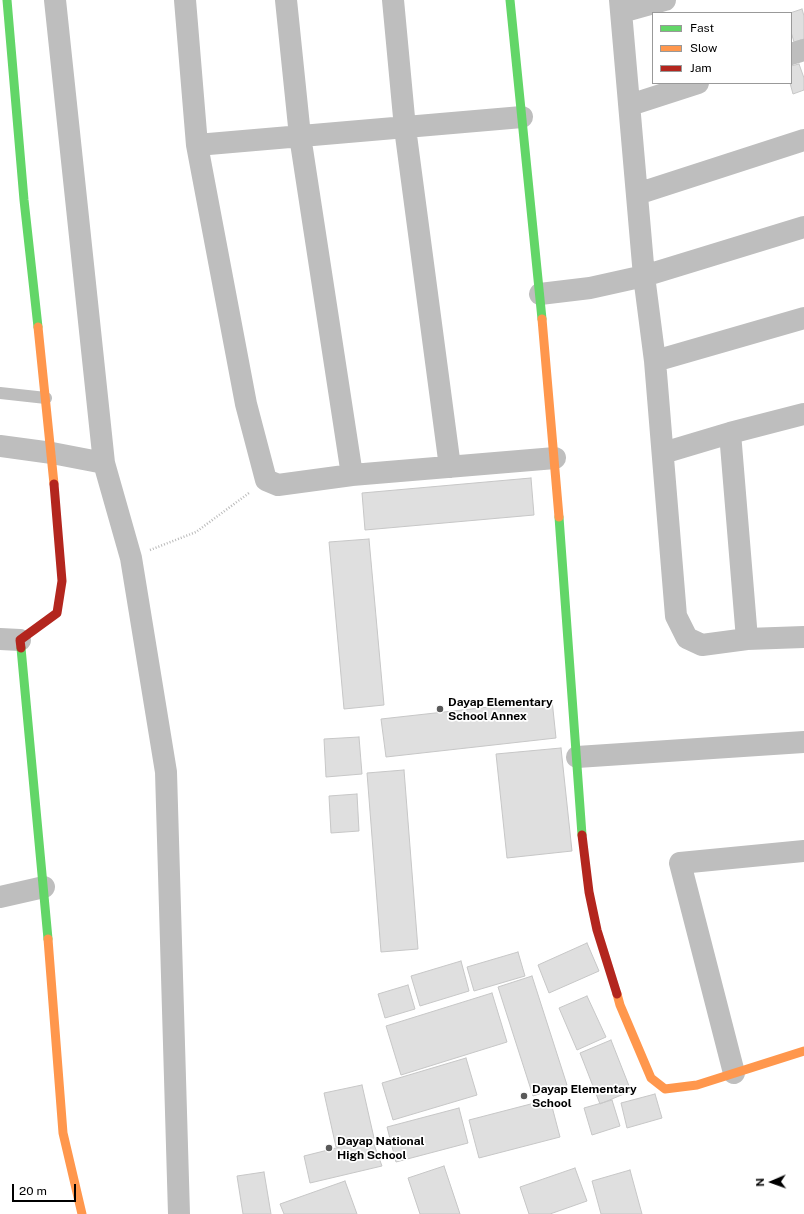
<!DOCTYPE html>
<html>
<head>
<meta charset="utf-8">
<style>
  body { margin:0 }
  #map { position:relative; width:804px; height:1214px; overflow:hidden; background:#fff; font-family:"Public Sans",sans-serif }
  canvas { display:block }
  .legend { position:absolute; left:652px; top:12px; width:140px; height:72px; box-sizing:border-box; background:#fff; border:1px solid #999; margin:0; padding:5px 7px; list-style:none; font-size:12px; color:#000 }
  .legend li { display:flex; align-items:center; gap:8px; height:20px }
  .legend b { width:20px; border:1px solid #999 }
  .north { position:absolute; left:752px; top:1162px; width:40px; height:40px; -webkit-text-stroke:3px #fff; paint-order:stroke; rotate:268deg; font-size:11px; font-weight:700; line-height:16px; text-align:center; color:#000 }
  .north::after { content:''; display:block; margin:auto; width:14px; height:18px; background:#000; clip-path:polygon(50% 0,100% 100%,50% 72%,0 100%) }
  .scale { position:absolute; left:12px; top:1184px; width:64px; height:18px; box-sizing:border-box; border:2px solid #000; border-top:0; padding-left:5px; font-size:12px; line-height:14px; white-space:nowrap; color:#000; -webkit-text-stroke:3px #fff; paint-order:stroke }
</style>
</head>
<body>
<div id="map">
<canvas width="804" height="1214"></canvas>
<ul class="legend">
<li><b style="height:5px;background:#63d668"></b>Fast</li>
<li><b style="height:5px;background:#ff974d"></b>Slow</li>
<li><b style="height:5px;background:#b3261e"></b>Jam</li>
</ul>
<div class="north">N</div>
<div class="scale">20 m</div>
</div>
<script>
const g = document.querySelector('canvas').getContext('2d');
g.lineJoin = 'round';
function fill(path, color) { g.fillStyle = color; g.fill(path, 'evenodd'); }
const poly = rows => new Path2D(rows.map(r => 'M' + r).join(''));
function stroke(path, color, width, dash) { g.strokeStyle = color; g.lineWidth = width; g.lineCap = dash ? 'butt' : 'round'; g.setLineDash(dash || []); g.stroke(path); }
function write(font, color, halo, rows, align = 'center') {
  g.font = font + ' "Public Sans",sans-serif'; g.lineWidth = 3.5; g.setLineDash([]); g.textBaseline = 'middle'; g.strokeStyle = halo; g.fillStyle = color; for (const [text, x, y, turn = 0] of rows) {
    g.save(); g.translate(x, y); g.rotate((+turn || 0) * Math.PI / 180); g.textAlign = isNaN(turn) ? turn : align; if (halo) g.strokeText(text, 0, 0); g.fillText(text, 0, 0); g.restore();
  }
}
const building = poly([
  [802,9,804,16,804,39,794,42,791,32,791,13,790,13,802,9],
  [799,64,804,78,804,90,793,94,790,83,791,83,791,66,799,64],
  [531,478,534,515,365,530,362,493,531,478],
  [369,539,384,705,344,709,329,542,369,539],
  [552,700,556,738,386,757,381,719,552,700],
  [359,737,362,774,326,777,324,739,359,737],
  [561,748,572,851,507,858,496,754,561,748],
  [404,770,418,949,381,952,367,773,404,770],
  [357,794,359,831,331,833,329,796,357,794],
  [587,943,599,971,549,993,538,965,587,943],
  [518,952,525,976,474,991,467,967,518,952],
  [461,961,469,991,420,1006,411,976,461,961],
  [532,976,567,1085,533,1096,498,987,532,976],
  [408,985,415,1009,385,1018,378,994,408,985],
  [492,993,507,1042,401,1075,386,1026,492,993],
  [587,996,606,1037,577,1050,559,1008,587,996],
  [611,1040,631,1091,600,1104,580,1053,611,1040],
  [466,1058,477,1095,393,1120,382,1083,466,1058],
  [362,1085,374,1138,336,1147,324,1093,362,1085],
  [655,1094,662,1118,627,1128,621,1103,655,1094],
  [550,1099,560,1137,479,1158,469,1120,550,1099],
  [612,1100,620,1126,592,1135,584,1108,612,1100],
  [459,1108,468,1143,396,1162,387,1127,459,1108],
  [372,1139,382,1166,310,1183,304,1156,372,1139],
  [444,1166,460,1214,420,1214,408,1178,444,1166],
  [575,1168,587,1201,550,1214,529,1214,520,1187,575,1168],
  [630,1170,642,1214,601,1214,592,1181,630,1170],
  [264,1172,271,1214,243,1214,237,1176,264,1172],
  [345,1181,357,1214,284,1214,280,1204,345,1181]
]);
const path = poly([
  [150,550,196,532,249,493]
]);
const lane = poly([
  [0,393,46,398]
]);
const street = poly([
  [55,0,104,463,131,558,166,772,179,1214],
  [185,0,197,145,246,404,266,480,278,485,352,475,555,458],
  [286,0,300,136,352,475],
  [393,0,405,128,450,467],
  [620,0,644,276,655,361,676,616,687,638,702,645,747,639,804,637],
  [622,12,665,0],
  [791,54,804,50],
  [630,105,698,83],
  [197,145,522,117],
  [637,194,804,140],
  [540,294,590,288,644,276,804,227],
  [655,361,804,318],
  [730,433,747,639],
  [0,446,52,453,104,463],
  [663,453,730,433,804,414],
  [0,639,20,640],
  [577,757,804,742],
  [0,897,44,887],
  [734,1073,680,863,804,851]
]);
const fast = poly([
  [7,0,24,200,38,327],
  [510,0,542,319],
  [559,517,582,835],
  [21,648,48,939]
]);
const slow = poly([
  [542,319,559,517],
  [38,327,54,484],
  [48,939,63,1133,82,1214],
  [617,994,620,1005,651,1078,665,1089,697,1085,804,1051]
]);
const jam = poly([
  [21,648,20,640,57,613,62,581,54,484],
  [582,835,589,892,597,930,617,994]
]);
const markers = [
  [440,709,4,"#595959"],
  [524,1096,4,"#595959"],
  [329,1148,4,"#595959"]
];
const poiNames = [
  ["Dayap Elementary",448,702],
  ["School Annex",448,716],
  ["Dayap Elementary",532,1089],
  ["School",532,1103],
  ["Dayap National",337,1141],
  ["High School",337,1155]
];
fill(building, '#dfdfdf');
stroke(building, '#c7c7c7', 1);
stroke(path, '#b9b9b9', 2.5, [1, 2]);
stroke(lane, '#bebebe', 12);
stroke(street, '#bebebe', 22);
stroke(fast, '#63d668', 9);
stroke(slow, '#ff974d', 9);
stroke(jam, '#b3261e', 9);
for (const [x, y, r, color] of markers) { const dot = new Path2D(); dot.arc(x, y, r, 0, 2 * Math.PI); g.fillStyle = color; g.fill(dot); stroke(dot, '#fff', 1.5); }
write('bold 12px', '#000', '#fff', poiNames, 'left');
</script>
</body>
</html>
